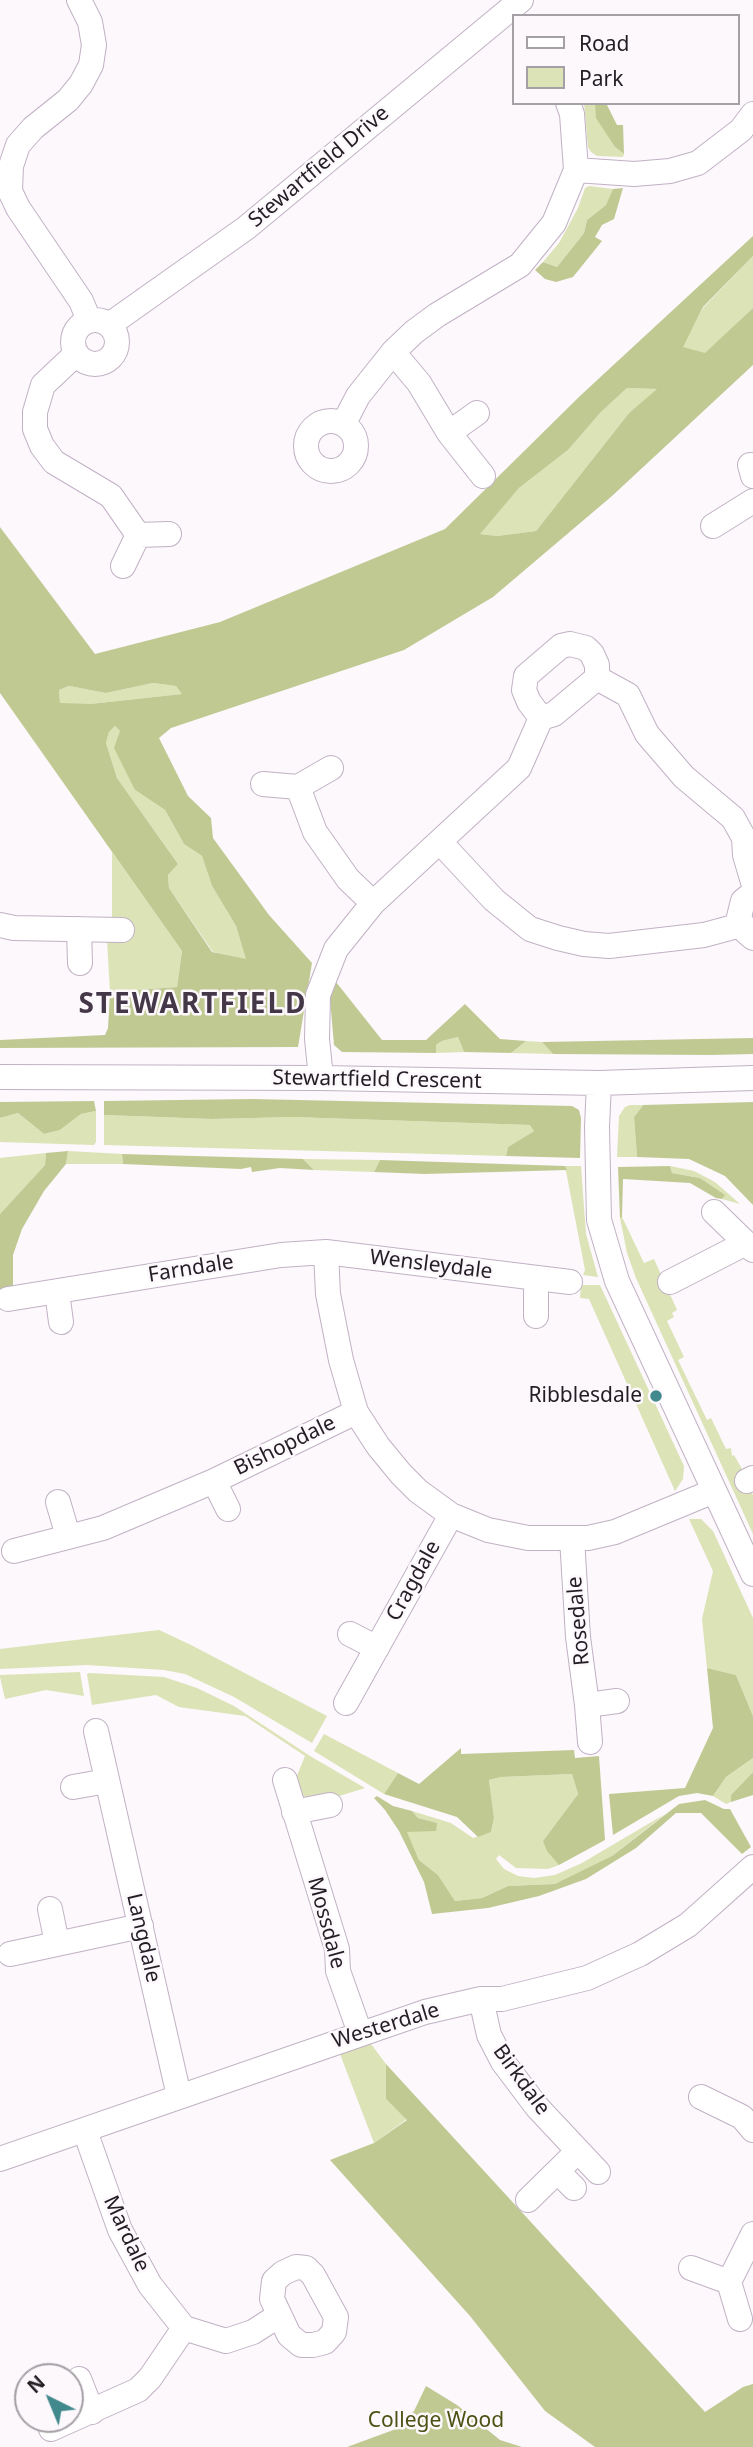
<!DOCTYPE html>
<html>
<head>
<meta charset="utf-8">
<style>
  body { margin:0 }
  #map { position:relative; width:753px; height:2447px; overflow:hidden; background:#fcf8fc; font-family:"Noto Sans",sans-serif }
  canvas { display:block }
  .legend { position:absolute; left:512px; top:14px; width:228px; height:91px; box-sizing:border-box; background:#fcf8fc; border:2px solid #a5a0a6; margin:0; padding:9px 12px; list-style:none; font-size:21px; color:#231d24 }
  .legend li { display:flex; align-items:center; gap:14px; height:35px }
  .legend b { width:35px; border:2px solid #a5a0a6 }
  .north { position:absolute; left:14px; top:2363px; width:70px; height:70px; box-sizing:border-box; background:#fcf8fc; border:2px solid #a5a0a6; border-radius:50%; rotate:317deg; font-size:19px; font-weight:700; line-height:28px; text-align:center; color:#231d24 }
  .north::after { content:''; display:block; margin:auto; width:24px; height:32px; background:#41898c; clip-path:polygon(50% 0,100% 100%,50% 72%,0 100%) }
</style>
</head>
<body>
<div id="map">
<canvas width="753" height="2447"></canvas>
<ul class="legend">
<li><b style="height:9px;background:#fff"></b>Road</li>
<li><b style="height:19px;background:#dce3b6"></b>Park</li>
</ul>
<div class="north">N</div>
</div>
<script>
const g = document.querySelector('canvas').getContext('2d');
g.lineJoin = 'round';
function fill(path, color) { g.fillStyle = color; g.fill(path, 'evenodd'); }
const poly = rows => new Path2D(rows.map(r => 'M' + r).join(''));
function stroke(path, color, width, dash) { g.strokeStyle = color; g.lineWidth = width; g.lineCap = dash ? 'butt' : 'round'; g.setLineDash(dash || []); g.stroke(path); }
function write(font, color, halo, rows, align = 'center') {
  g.font = font + ' "Noto Sans",sans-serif'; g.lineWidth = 5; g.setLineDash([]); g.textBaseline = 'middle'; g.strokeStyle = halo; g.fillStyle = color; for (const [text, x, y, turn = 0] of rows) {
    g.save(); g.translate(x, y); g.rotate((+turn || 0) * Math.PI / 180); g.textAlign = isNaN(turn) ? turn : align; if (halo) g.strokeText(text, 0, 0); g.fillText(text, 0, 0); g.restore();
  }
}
const green = poly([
  [584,103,598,103,595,105,615,147,624,154,623,157,597,156,591,152,588,147],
  [589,186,613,189,610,199,606,205,587,220,584,233,557,267,543,262,559,243,578,208,585,188],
  [753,256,753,308,705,354,682,347,703,308],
  [627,388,658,389,629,413,536,531,497,536,479,534,519,488,568,450,601,412],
  [153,683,176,686,183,694,90,704,60,704,59,690,69,686,106,693],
  [115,726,120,731,135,790,165,810,184,844,202,856,212,886,236,926,247,960,213,952,169,888,168,875,178,864,117,778,106,743,109,732],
  [112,852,182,951,177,987,110,992,107,940,112,923],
  [458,1037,464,1052,436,1053,436,1045,442,1041],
  [526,1041,542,1042,553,1054,511,1053],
  [630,1105,643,1105,634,1117,637,1157,617,1157,619,1116,625,1107],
  [96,1111,96,1142,94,1145,0,1142,0,1118,18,1113,44,1134,60,1130,81,1114],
  [104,1115,211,1119,293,1117,531,1125,534,1131,508,1147,506,1156,104,1145],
  [68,1151,122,1154,123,1164,66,1164],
  [46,1153,45,1165,0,1214,0,1158],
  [303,1159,380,1160,374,1172,314,1170],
  [565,1166,581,1166,586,1234,598,1277,583,1275,585,1270],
  [670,1166,694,1171,715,1182,740,1204,722,1199,724,1195,700,1178,672,1173],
  [622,1217,644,1263,654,1259,677,1310,672,1313,674,1317,667,1321,684,1357,678,1360,707,1420,711,1418,726,1449,731,1448,732,1456,734,1455,742,1469,741,1476,753,1495,753,1534,636,1278,627,1253,620,1218],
  [581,1285,600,1285,677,1451,684,1466,683,1479,675,1491,589,1299,580,1298],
  [689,1519,701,1519,713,1531,753,1618,753,1716,736,1675,707,1668,702,1619,713,1571],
  [159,1630,191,1645,327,1716,312,1743,234,1697,185,1674,164,1670,87,1665,0,1669,0,1649],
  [80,1672,84,1696,46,1690,5,1699,0,1677,0,1675],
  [89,1673,164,1677,197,1688,234,1706,310,1756,365,1788,333,1798,307,1798,299,1793,296,1778,305,1756,245,1716,179,1707,156,1695,92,1705,87,1674],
  [324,1734,398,1773,384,1794,314,1751],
  [753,1758,753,1772,731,1795,731,1802,726,1804,713,1796,726,1777],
  [572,1774,578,1794,543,1841,559,1865,548,1869,516,1868,499,1855,496,1859,504,1869,518,1876,534,1878,555,1875,582,1863,665,1814,612,1856,588,1870,555,1884,508,1886,482,1898,455,1901,438,1875,419,1860,406,1831,436,1831,436,1823,418,1818,412,1811,451,1823,473,1838,491,1832,494,1818,489,1780,501,1777],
  [371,2044,386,2064,386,2099,407,2119,374,2143,340,2054]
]);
const forest = poly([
  [598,103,606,103,617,125,623,125,624,154,615,147,596,118,595,104],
  [623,188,614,219,602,225,595,237,602,241,573,277,556,282,545,279,535,270,543,262,557,267,584,233,587,220,606,205,613,189],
  [753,236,753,256,703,307,683,347,705,353,753,308,753,365,612,496,493,597,404,650,171,728,159,738,188,796,211,818,213,838,269,915,312,963,298,1047,0,1048,0,1040,105,1035,108,1028,110,992,177,987,182,951,0,693,0,527,95,654,220,622,445,529,581,395],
  [627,388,657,389,629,413,536,531,497,536,480,534,519,488,568,450,601,412],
  [153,683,176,686,182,694,90,704,60,703,59,690,69,686,106,693],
  [115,726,120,731,114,748,135,790,165,810,184,844,202,856,212,886,236,926,246,959,212,952,169,888,168,875,178,864,117,778,106,743,109,732],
  [336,982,382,1040,426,1040,465,1004,500,1039,526,1041,511,1053,464,1052,458,1037,442,1041,436,1045,436,1053,342,1052,334,1045,330,999],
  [753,1038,753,1054,711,1055,553,1054,542,1042],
  [252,1099,572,1106,579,1110,581,1118,580,1158,506,1156,508,1147,534,1131,530,1125,293,1117,212,1119,104,1115,104,1101],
  [94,1101,96,1111,81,1114,60,1130,44,1134,18,1113,0,1118,0,1102],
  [753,1102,753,1205,725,1176,689,1159,637,1157,634,1117,643,1105],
  [68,1151,66,1164,44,1191,22,1229,13,1255,13,1286,0,1292,0,1214,45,1165,46,1153],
  [122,1154,303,1159,314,1170,280,1168,252,1172,251,1167,241,1169,123,1164],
  [380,1160,565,1166,567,1170,425,1174,374,1172],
  [670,1166,672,1173,700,1178,725,1195,722,1199,716,1198,690,1183,623,1179,622,1217,620,1218,618,1167],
  [707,1668,736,1675,753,1716,753,1758,726,1777,713,1796,697,1793,679,1796,613,1835,609,1794,685,1788,713,1728],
  [461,1748,461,1754,574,1750,575,1758,599,1756,605,1840,559,1865,547,1851,543,1841,578,1794,572,1774,501,1777,489,1780,494,1818,491,1832,478,1837,457,1817,384,1794,398,1773,419,1784],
  [753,1772,753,1795,731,1802,731,1795],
  [377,1796,393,1806,412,1811,418,1818,437,1823,436,1831,407,1832,419,1860,438,1875,455,1901,482,1898,508,1886,555,1884,612,1856,679,1804,705,1800,724,1809,730,1809,751,1847,742,1854,701,1813,676,1813,636,1848,586,1879,539,1896,488,1908,432,1914,424,1882,399,1831,385,1810,374,1798],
  [386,2064,705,2412,743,2387,753,2384,753,2447,595,2447,545,2411,470,2316,330,2160,374,2143,407,2120,386,2099],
  [426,2386,457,2405,500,2440,522,2447,347,2447,396,2429,414,2411]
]);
const minor = poly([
  [79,0,90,22,94,45,91,65,81,84,68,100,33,128,18,145,11,166,10,191,18,208,81,301,89,320],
  [576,170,634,174,670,171,698,163,741,130,753,114],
  '73 342a22 22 0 1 1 44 0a22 22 0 1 1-44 0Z',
  [109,325,246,228,521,0],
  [393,352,419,383,449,433,483,476],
  [76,354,43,385,35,412,35,429,42,446,54,462,111,496,138,535],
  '306 446a25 25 0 1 1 50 0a25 25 0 1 1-50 0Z',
  [344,423,358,396,393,352,414,332,437,315,520,265,554,223,576,170,572,114,568,103],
  [449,433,477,413],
  [750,465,753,476],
  [713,526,753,501],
  [123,566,138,535,169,534],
  [570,644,586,648,592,654,597,665,597,678,554,714,541,718,529,702,524,690,526,676,561,646,570,644],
  [597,678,628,695,647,734,684,777,733,818,744,838,745,855,753,882],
  [263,784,298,787,331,768],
  [298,787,315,832,348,879,373,903],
  [440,842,494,900,530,929,558,938,584,944,609,946,704,935,741,925],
  [753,893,743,901,739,917,746,932,753,938],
  [0,925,14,928,122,930],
  [79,929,80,963],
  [0,1077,321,1078,599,1083,753,1078],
  [321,1078,317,1039,318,995,336,949,373,903,519,768,541,718],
  [599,1083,597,1127,599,1220,617,1281,753,1574],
  [714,1212,753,1250],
  [326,1252,328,1294,341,1360,356,1412,378,1446,401,1474,418,1491,451,1515,488,1530,528,1538,588,1538,615,1532,714,1491],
  [670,1282,746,1243],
  [57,1292,61,1322],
  [8,1299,281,1255,326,1252,570,1282],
  [536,1316,536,1278],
  [214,1481,228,1509],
  [747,1481,753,1478],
  [58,1502,68,1536],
  [572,1538,578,1637,587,1705,590,1742],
  [14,1551,103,1528,214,1481,356,1412],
  [350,1634,377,1648],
  [346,1703,451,1515],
  [587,1705,617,1701],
  [96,1731,179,2096],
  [285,1780,337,1949,338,1971,360,2033],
  [73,1787,107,1781],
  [294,1812,330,1805],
  [50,1909,57,1943],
  [10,1954,141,1926],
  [481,1999,489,2035,503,2062,537,2107,598,2172],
  [701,2097,742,2117,753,2130],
  [85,2131,120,2230,150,2285,184,2328,226,2341,253,2332,278,2316],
  [0,2159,425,2012,481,1999,502,1999,587,1978,640,1954,688,1925,753,1867],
  [558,2172,574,2188],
  [528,2200,578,2151],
  [296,2267,306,2268,313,2275,336,2317,334,2332,325,2342,313,2345,301,2345,289,2335,272,2299,274,2281,283,2273,296,2267],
  [691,2268,729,2282],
  [740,2319,729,2282,753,2234],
  [79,2379,92,2412],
  [51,2429,138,2390,150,2378,184,2328]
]);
const markers = [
  [656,1396,7,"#41898c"]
];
const streetNames = [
  ["Stewartfield Drive",319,167,-40],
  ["Stewartfield Crescent",377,1080,1],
  ["Wensleydale",431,1265,7],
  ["Farndale",191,1269,-9],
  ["Bishopdale",285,1446,-26],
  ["Cragdale",414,1581,-61],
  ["Rosedale",579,1621,-95],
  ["Mossdale",326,1923,75],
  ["Langdale",143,1938,77],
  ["Westerdale",386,2026,-17],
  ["Birkdale",521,2080,54],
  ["Mardale",126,2234,65]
];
const poiNames = [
  ["Ribblesdale",642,1396]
];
const parkNames = [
  ["College Wood",436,2421]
];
const districtNames = [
  ["STEWARTFIELD",193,1005]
];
fill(green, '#dce3b6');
fill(forest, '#c1c993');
stroke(minor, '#c1b1c4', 26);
stroke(minor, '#fff', 24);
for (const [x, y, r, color] of markers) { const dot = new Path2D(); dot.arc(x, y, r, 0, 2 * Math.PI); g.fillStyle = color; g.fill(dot); stroke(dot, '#fcf8fc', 2.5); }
write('21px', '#231d24', '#fcf8fc', streetNames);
write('21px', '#231d24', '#fcf8fc', poiNames, 'right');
write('21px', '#4b5214', '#fcf8fc', parkNames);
g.letterSpacing = '2px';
write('bold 28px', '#443747', '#fcf8fc', districtNames);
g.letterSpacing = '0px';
</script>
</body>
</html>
